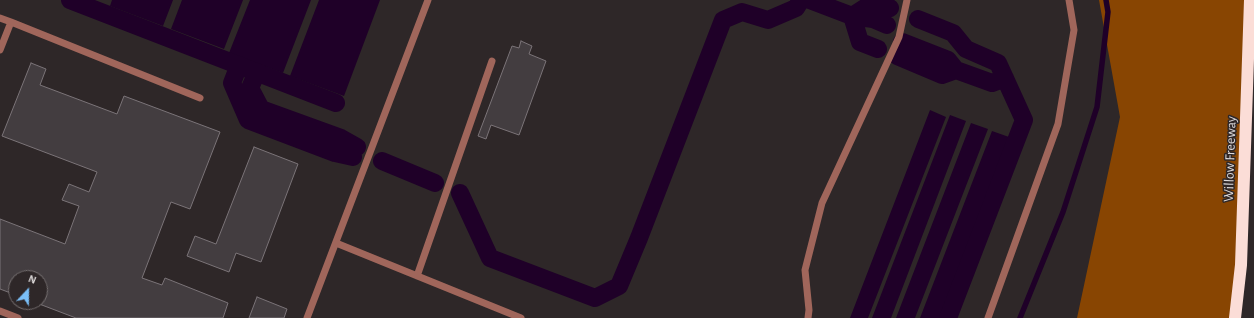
<!DOCTYPE html>
<html>
<head>
<meta charset="utf-8">
<style>
  body { margin:0 }
  #map { position:relative; width:1254px; height:318px; overflow:hidden; background:#2e2728; font-family:"Alegreya Sans",sans-serif }
  canvas { display:block }
  .north { position:absolute; left:8px; top:270px; width:40px; height:40px; box-sizing:border-box; background:#2e2728; border:1px solid #756f70; border-radius:50%; rotate:22deg; font-size:11px; font-weight:700; line-height:16px; text-align:center; color:#dfdbdb }
  .north::after { content:''; display:block; margin:auto; width:14px; height:18px; background:#7abff8; clip-path:polygon(50% 0,100% 100%,50% 72%,0 100%) }
</style>
</head>
<body>
<div id="map">
<canvas width="1254" height="318"></canvas>
<div class="north">N</div>
</div>
<script>
const g = document.querySelector('canvas').getContext('2d');
g.lineJoin = 'round';
function fill(path, color) { g.fillStyle = color; g.fill(path, 'evenodd'); }
const poly = rows => new Path2D(rows.map(r => 'M' + r).join(''));
function stroke(path, color, width, dash) { g.strokeStyle = color; g.lineWidth = width; g.lineCap = dash ? 'butt' : 'round'; g.setLineDash(dash || []); g.stroke(path); }
function write(font, color, halo, rows, align = 'center') {
  g.font = font + ' "Alegreya Sans",sans-serif'; g.lineWidth = 3; g.setLineDash([]); g.textBaseline = 'middle'; g.strokeStyle = halo; g.fillStyle = color; for (const [text, x, y, turn = 0] of rows) {
    g.save(); g.translate(x, y); g.rotate((+turn || 0) * Math.PI / 180); g.textAlign = isNaN(turn) ? turn : align; if (halo) g.strokeText(text, 0, 0); g.fillText(text, 0, 0); g.restore();
  }
}
const forest = poly([
  [1099,0,1250,0,1235,318,1077,318,1120,117]
]);
const water = poly([
  [112,0,173,0,163,26,110,6],
  [182,0,243,0,224,49,171,29],
  [250,0,311,0,283,73,229,53],
  [319,0,380,0,344,96,290,76],
  [930,110,946,117,868,318,850,318],
  [950,115,966,121,891,318,872,318],
  [971,123,988,129,915,318,896,318],
  [992,131,1009,137,939,318,920,318]
]);
const stream = poly([
  [1020,318,1063,212,1097,107,1108,12,1106,0]
]);
const canal = poly([
  [70,0,336,103],
  [810,0,852,16,873,19,887,25],
  [852,16,860,42,878,49],
  [852,16,874,2,890,8],
  [918,19,953,33,966,49,998,63,1024,120,948,318],
  [902,42,948,60,956,70,992,83,1005,78],
  [897,56,942,75,956,70],
  [239,65,232,83,248,120,335,153,353,157],
  [257,72,250,88,261,109,341,138,357,147],
  [382,161,435,183],
  [460,193,490,258,595,298,619,286,639,238,723,20,742,12,768,20,796,8,801,0]
]);
const building = poly([
  [521,41,532,46,529,54,546,61,519,135,491,125,486,139,478,136,512,46,519,48,521,41],
  [31,63,46,69,40,85,117,114,124,96,220,132,190,209,171,202,142,278,162,285,165,278,228,303,223,318,76,318,34,302,40,302,40,278,16,278,16,295,0,289,0,219,65,244,79,206,62,200,69,184,89,192,97,172,2,136,31,63],
  [254,147,298,164,261,262,236,253,229,272,187,256,195,236,216,244,254,147],
  [257,297,287,309,284,318,249,318,257,297]
]);
const service = poly([
  [0,18,11,22,0,50],
  [11,22,200,98],
  [336,243,521,318],
  [417,276,492,61],
  [0,311,18,318],
  [307,318,428,0],
  [808,318,809,310,805,270,822,203,899,37,907,0],
  [988,318,1058,124,1074,30,1069,0]
]);
const motorway = poly([
  [1235,318,1241,265,1250,0]
]);
const streetNames = [
  ["Willow Freeway",1230,159,-88]
];
fill(forest, '#884502');
fill(water, '#1f0028');
stroke(stream, '#1f0028', 5.5);
stroke(canal, '#1f0028', 18);
fill(building, '#433d40');
stroke(building, '#7b7478', 1);
stroke(service, '#a0665b', 7);
stroke(motorway, '#fbddd7', 12);
write('14px', '#dfdbdb', '#2e2728', streetNames);
</script>
</body>
</html>
